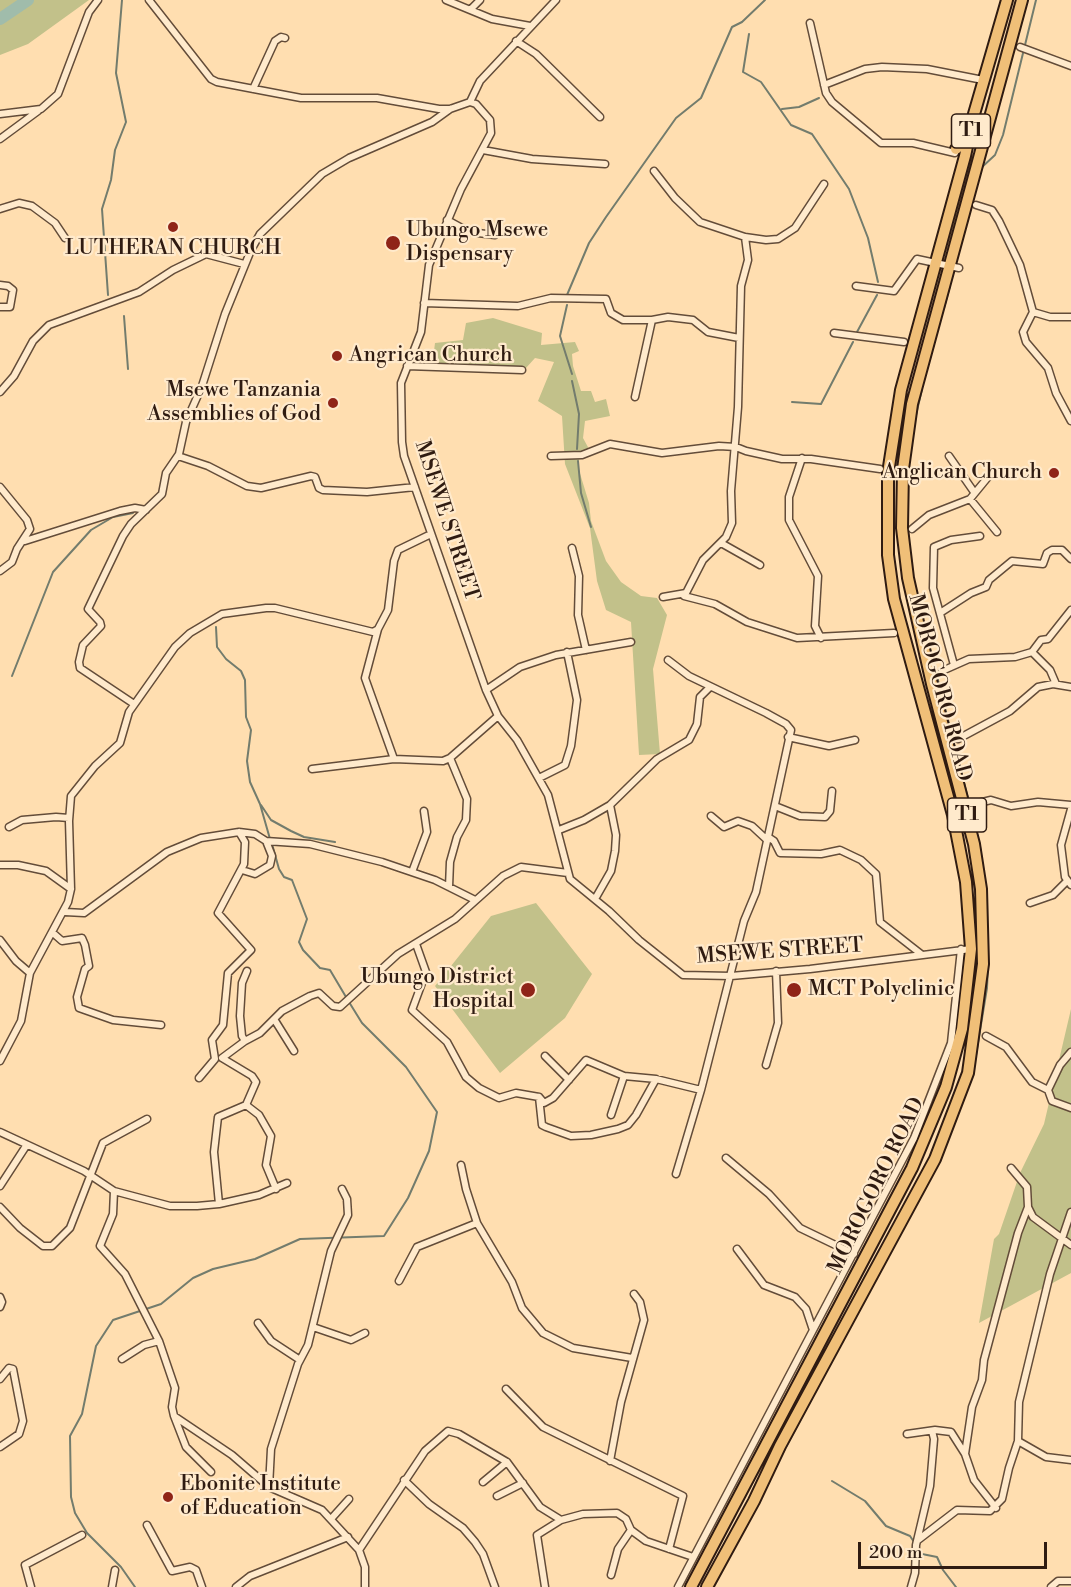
<!DOCTYPE html>
<html>
<head>
<meta charset="utf-8">
<style>
  body { margin:0 }
  #map { position:relative; width:1071px; height:1587px; overflow:hidden; background:#ffdeb0; font-family:"Libre Bodoni",serif }
  canvas { display:block }
  .scale { position:absolute; left:858px; top:1542px; width:189px; height:27px; box-sizing:border-box; border:3px solid #2f1b11; border-top:0; padding-left:8px; font-size:18px; line-height:21px; white-space:nowrap; color:#2f1b11; -webkit-text-stroke:4px #ffeacc; paint-order:stroke }
</style>
</head>
<body>
<div id="map">
<canvas width="1071" height="1587"></canvas>
<div class="scale">200 m</div>
</div>
<script>
const g = document.querySelector('canvas').getContext('2d');
g.lineJoin = 'round';
function fill(path, color) { g.fillStyle = color; g.fill(path, 'evenodd'); }
const poly = rows => new Path2D(rows.map(r => 'M' + r).join(''));
function stroke(path, color, width, dash) { g.strokeStyle = color; g.lineWidth = width; g.lineCap = dash ? 'butt' : 'round'; g.setLineDash(dash || []); g.stroke(path); }
function write(font, color, halo, rows, align = 'center') {
  g.font = font + ' "Libre Bodoni",serif'; g.lineWidth = 4.5; g.setLineDash([]); g.textBaseline = 'middle'; g.strokeStyle = halo; g.fillStyle = color; for (const [text, x, y, turn = 0] of rows) {
    g.save(); g.translate(x, y); g.rotate((+turn || 0) * Math.PI / 180); g.textAlign = isNaN(turn) ? turn : align; if (halo) g.strokeText(text, 0, 0); g.fillText(text, 0, 0); g.restore();
  }
}
const green = poly([
  [0,0,89,0,28,44,0,55],
  [493,318,542,333,541,345,575,342,579,351,572,354,573,366,581,391,591,391,595,402,606,399,610,416,585,421,583,438,589,449,580,455,578,467,589,503,591,521,606,561,621,582,641,596,657,598,667,615,653,669,660,754,639,755,631,622,606,610,597,581,590,528,565,464,562,416,538,401,554,362,535,358,526,368,505,370,425,365,428,352,434,351,435,343,463,340,466,323],
  [536,903,592,974,565,1018,500,1073,435,986,491,916],
  [1071,1009,1071,1273,979,1323,994,1239,999,1234,1020,1173,1044,1124]
]);
const stream = poly([
  [749,34,743,72,761,82,791,125,812,134,849,189,868,238,878,282],
  [782,109,799,107,819,98],
  [981,168,995,155,1003,135,1036,0],
  [108,295,102,209,111,180,115,150,126,122,116,73,122,0],
  [567,295,589,243,606,217,676,118,701,98,732,27,742,22,765,0],
  [567,305,560,336,572,374],
  [944,308,950,286],
  [124,316,128,369],
  [857,332,877,295],
  [572,381,579,414,577,449],
  [792,402,821,404,853,342],
  [916,415,922,389],
  [578,461,581,493,591,527],
  [908,478,909,462],
  [216,627,217,647,226,659,241,671,245,680,246,717,251,730,247,761,250,782,260,804,270,839],
  [925,629,978,838],
  [12,676,53,572,91,530,113,517,133,513],
  [261,805,271,820,291,831,304,837,335,842],
  [272,844,279,869,284,877,292,880,307,919,299,942,303,950,320,968,330,970,346,997],
  [980,847,985,883],
  [986,894,988,960],
  [956,1021,963,961],
  [976,1055,987,988,988,966],
  [780,1458,820,1383],
  [832,1481,865,1501,886,1526,910,1536,914,1542],
  [917,1547,922,1554,937,1557,943,1570,956,1587],
  [135,1587,121,1567,87,1533,75,1513,71,1497,70,1436,82,1414,96,1346,113,1320,161,1304,193,1278,213,1269,255,1259,300,1239,384,1236,408,1198,429,1151,437,1112,406,1067,362,1023,349,1002]
]);
const river = poly([
  [0,19,28,0]
]);
const street = poly([
  [149,0,211,79,217,82,301,98,377,98,439,109,450,109,470,102,476,104,490,120,491,133,461,189,429,265,421,332,401,383,402,442,404,456,486,690,498,716,517,740,548,795,570,879,609,911,639,940,683,975,731,976,810,969,971,949],
  [446,0,492,19,530,26],
  [471,9,480,0],
  [810,23,826,93,832,102,881,143,913,143,955,153],
  [516,41,536,54,600,117],
  [1020,47,1071,66],
  [824,85,865,69,882,67,927,69,983,80],
  [253,89,275,41,281,37,285,38],
  [470,102,480,81,556,0],
  [0,114,41,109,58,94,89,12,98,0],
  [0,139,38,111],
  [483,150,532,159,605,164],
  [654,171,675,198,700,222,745,237,766,240,778,239,795,228,824,184],
  [976,205,992,210,999,221,1020,265,1033,312,1050,317,1071,317],
  [0,209,19,203,32,206,55,223,65,238],
  [447,220,469,232,495,235],
  [0,285,8,286,13,290,10,307,0,307],
  [856,286,894,291,917,259,959,268],
  [424,303,518,306,551,298,606,299,611,313,623,320,652,320,668,317,693,320,708,332,739,338],
  [1033,312,1023,332,1026,342,1048,368,1056,393,1071,421],
  [834,333,904,342],
  [407,366,522,370],
  [0,392,14,376,33,341,49,325,139,292,173,270,206,254,244,264],
  [635,397,652,320],
  [178,456,208,466,247,486,261,488,311,476,315,477,319,488,323,490,367,492,415,487],
  [551,456,582,455,610,444,662,453,719,446,736,447,746,451,782,459,811,459,880,469],
  [949,456,974,492],
  [802,458,789,497,789,520,818,576,815,626,821,638],
  [0,487,27,520,30,529,17,549,12,562,0,571],
  [970,499,997,532],
  [912,529,929,515,970,499,993,471],
  [25,541,120,511,135,508,146,510],
  [721,543,760,565],
  [572,548,579,576,578,615,586,650],
  [684,596,715,604,747,622,797,638,894,633],
  [663,597,686,593,703,560,726,537,732,523,731,491,738,407,741,286,748,260,745,237],
  [940,613,971,593,986,587,989,580,1012,561,1043,564,1047,553,1052,550,1062,550,1071,559],
  [378,629,365,678,394,759],
  [1032,652,1050,670,1056,684],
  [668,660,689,676,766,713,786,724,791,730,756,892,744,921,701,1090,676,1174],
  [954,665,933,588,934,547,951,540,980,536],
  [942,671,969,659,1015,657,1032,652,1041,640,1048,639,1071,610],
  [486,690,520,667,556,655,631,642],
  [134,704,80,668,79,662,83,645,101,626,100,622,88,609,123,536,131,524,162,494,166,473,179,454,186,422,202,386,225,314,251,250,260,234,322,174,349,158,432,122,450,109],
  [788,737,829,746,855,740],
  [958,739,1010,711,1038,687,1053,684,1071,687],
  [312,769,394,759,443,761,450,758,498,716],
  [539,778,565,765,571,746,577,700,567,652],
  [974,804,991,800,1011,806,1038,802,1071,805],
  [775,806,800,816,825,817,830,811,832,791],
  [1071,809,1061,845,1065,877,1071,885],
  [711,816,724,827,738,821,752,826,766,839],
  [9,827,22,820,56,817,69,818],
  [559,830,584,820,610,805,657,759,689,740,697,724,700,697,710,687],
  [768,837,774,841,780,853,821,854,840,850,861,860,876,874,880,922,921,954],
  [0,865,18,865,46,871,71,889],
  [242,870,255,874,270,865,272,856,266,841],
  [412,872,427,832,424,811],
  [449,887,450,862,457,837,466,820,467,799,450,758],
  [595,899,611,871,615,851,616,835,610,805],
  [1030,903,1053,895,1067,881],
  [65,912,84,913,167,852,201,838,239,832,255,834,266,841,310,844,382,862,435,880,475,900],
  [53,933,62,941,82,938,85,945,89,966,85,969,77,997,79,1008,113,1020,161,1025],
  [0,940,16,961,30,973],
  [416,944,426,972,412,1010,447,1042,466,1077,479,1088,499,1098,516,1093,539,1097,542,1125,546,1127,571,1136,591,1135,618,1129,628,1125,636,1115,656,1079,701,1090],
  [247,971,242,983,240,1016,242,1036,245,1041,260,1033,282,1011,310,996,319,993,333,1006,340,1007,398,954,455,919,503,876,521,867,568,873],
  [274,1019,294,1051],
  [986,1036,1006,1047,1032,1082,1048,1090],
  [245,1041,222,1058,252,1076,256,1082,246,1105],
  [1071,1052,1060,1065,1048,1090,1052,1101,1071,1108],
  [545,1056,569,1080],
  [0,1061,21,1021,30,973,68,902,71,889,69,821,71,796,95,766,120,743,129,712,175,647,190,633,222,614,266,608,275,608,373,632,378,629,388,610,394,561,398,550,431,534],
  [766,1065,778,1023,776,971],
  [199,1078,215,1059,212,1040,223,1025,228,973,251,950,218,913,244,864,245,842,239,832],
  [539,1097,544,1103,553,1098,586,1060,624,1076],
  [611,1115,624,1076,656,1079],
  [0,1132,84,1171,114,1191,113,1214,100,1246,125,1274,159,1341,175,1388,172,1407,174,1416,232,1455,269,1487,322,1510,359,1550,365,1567,365,1587],
  [726,1158,769,1194,800,1228,854,1254],
  [1011,1168,1027,1187,1028,1207,1033,1217,1071,1245],
  [0,1186,26,1146],
  [114,1191,170,1206,197,1206,219,1204,259,1195,287,1183],
  [219,1204,214,1152,218,1117,246,1105,259,1115,271,1136,266,1165,276,1189],
  [0,1207,20,1228,43,1246,52,1246,70,1228,103,1143,147,1119],
  [477,1223,512,1282,522,1308,543,1333,573,1348,632,1358],
  [737,1249,764,1285,795,1297,806,1309,813,1330],
  [399,1281,417,1247,477,1223,466,1189,461,1165],
  [0,1297,2,1302,0,1307],
  [258,1323,271,1341,300,1360],
  [313,1327,351,1340,365,1333],
  [122,1359,144,1345,159,1341],
  [0,1379,9,1368,13,1369,23,1421,19,1434,0,1447],
  [506,1389,543,1427,683,1496,669,1549],
  [174,1416,186,1447,211,1472],
  [907,1434,935,1430,951,1432,965,1454,974,1480,996,1508],
  [1018,1441,1046,1457,1071,1460],
  [965,1454,972,1407,982,1380,984,1360,1018,1233,1028,1207],
  [610,1461,621,1402,644,1320,640,1302,634,1294],
  [404,1480,429,1504,463,1528,475,1542,483,1554,495,1587],
  [483,1482,507,1462,540,1507,561,1520,583,1514,617,1513,626,1519,631,1530,646,1541,693,1557],
  [269,1487,271,1449,298,1364,308,1345,331,1251,348,1215,347,1199,342,1189],
  [497,1496,523,1483],
  [331,1519,349,1499],
  [147,1525,172,1571,190,1567,196,1570,202,1587],
  [918,1540,957,1510,990,1511,1002,1499,1009,1468,1018,1441,1019,1402,1050,1274,1071,1212],
  [359,1550,425,1451,448,1431,459,1434,507,1462],
  [611,1575,618,1549,631,1530],
  [31,1587,25,1565,82,1535],
  [112,1587,115,1570],
  [236,1587,250,1576,348,1537],
  [545,1587,537,1535,561,1520],
  [678,1587,914,1138,951,1043,961,949],
  [911,1587,915,1573,916,1545,930,1486,934,1439,932,1431],
  [1051,1587,1058,1581,1071,1581]
]);
const highway = poly([
  [956,149,970,135],
  [691,1587,912,1168,946,1087,962,1029,971,949,966,882,953,815,894,599,888,555,888,473,901,390,965,156,974,114,1007,0],
  [707,1587,754,1501,780,1446,935,1159,968,1073,983,964,981,889,974,844,932,684,908,578,902,528,903,469,912,404,1022,0]
]);
const markers = [
  [173,227,6,"#8f2418"],
  [393,243,8,"#8f2418"],
  [337,356,6,"#8f2418"],
  [333,403,6,"#8f2418"],
  [1054,473,6,"#8f2418"],
  [528,990,8,"#8f2418"],
  [794,990,8,"#8f2418"],
  [168,1497,6,"#8f2418"]
];
const shields = [
  [971,131,39],
  [967,815,39]
];
const shieldNames = [
  ["T1",971,131],
  ["T1",967,815]
];
const poiNames = [
  ["Ubungo Msewe",406,231],
  ["Dispensary",406,255],
  ["LUTHERAN CHURCH",173,249,"center"],
  ["Angrican Church",349,356],
  ["Msewe Tanzania",321,391,"right"],
  ["Assemblies of God",321,415,"right"],
  ["Anglican Church",1042,473,"right"],
  ["Ubungo District",514,978,"right"],
  ["Hospital",514,1002,"right"],
  ["MCT Polyclinic",808,990],
  ["Ebonite Institute",180,1485],
  ["of Education",180,1509]
];
const streetNames = [
  ["MSEWE STREET",446,521,72],
  ["MOROGORO ROAD",939,688,75],
  ["MSEWE STREET",780,952,-4],
  ["MOROGORO ROAD",877,1186,-64]
];
fill(green, '#c2c18a');
stroke(stream, '#737c6d', 2);
stroke(river, '#a0bcab', 12);
stroke(street, '#634c39', 9);
stroke(highway, '#2f1b11', 14);
stroke(street, '#ffeacc', 6);
stroke(highway, '#f0bf78', 10);
for (const [x, y, r, color] of markers) { const dot = new Path2D(); dot.arc(x, y, r, 0, 2 * Math.PI); g.fillStyle = color; g.fill(dot); stroke(dot, '#ffeacc', 2); }
for (const [x, y, w] of shields) { const box = new Path2D(); box.roundRect(x - w / 2, y - 17, w, 34, 4.5); g.fillStyle = '#ffeacc'; g.fill(box); stroke(box, '#2f1b11', 1.5); }
write('bold 20px', '#2f1b11', null, shieldNames);
write('21px', '#2f1b11', '#ffeacc', poiNames, 'left');
write('21px', '#2f1b11', '#ffeacc', streetNames);
</script>
</body>
</html>
